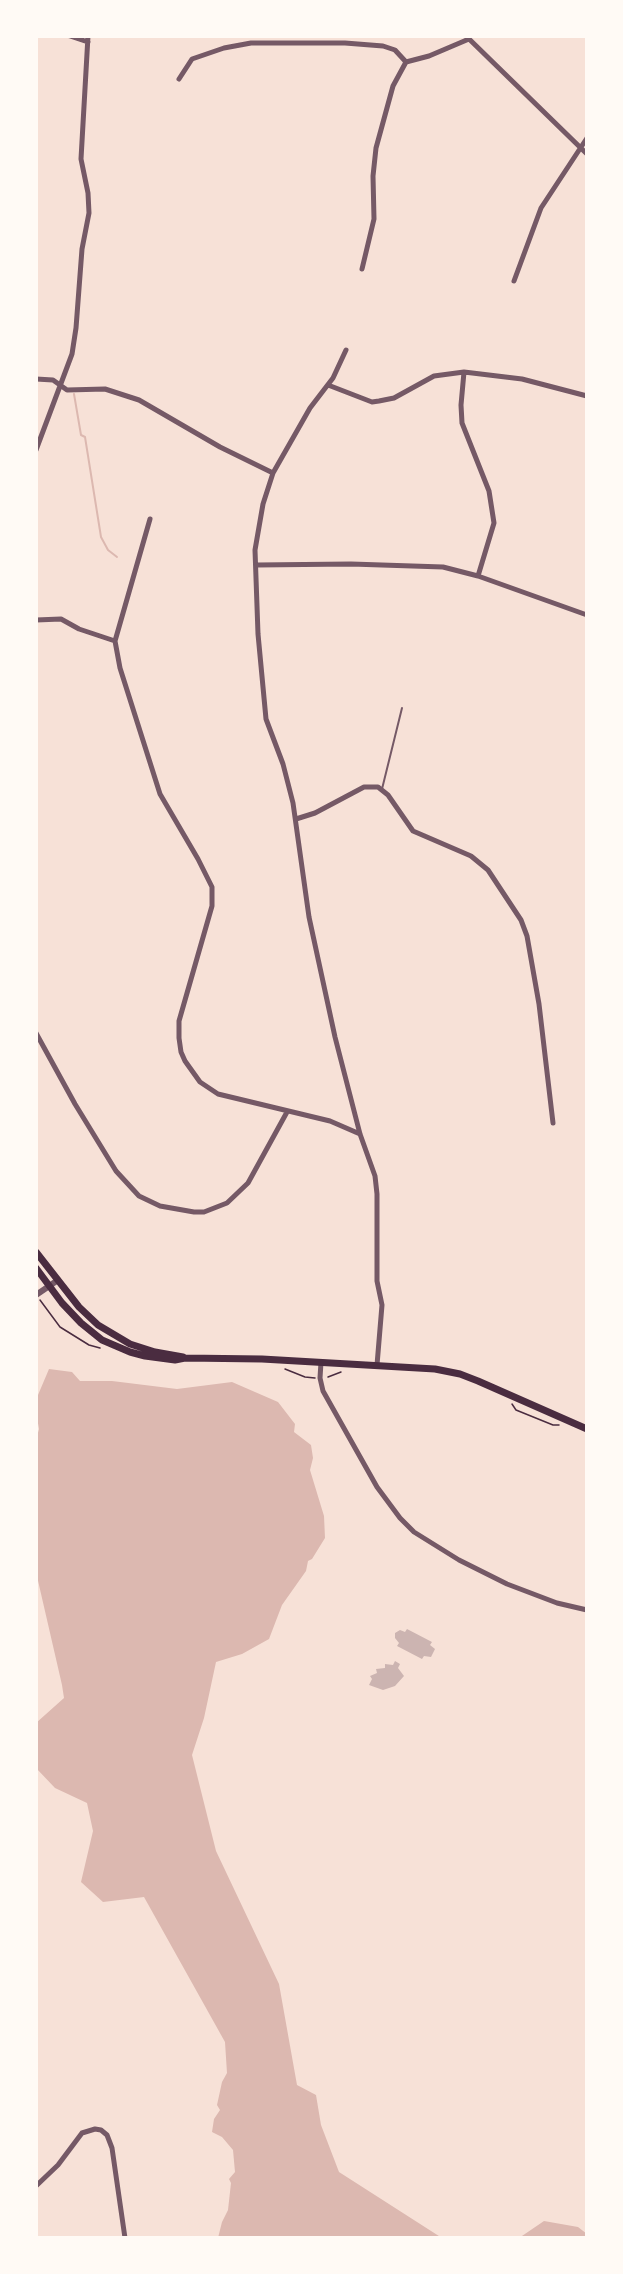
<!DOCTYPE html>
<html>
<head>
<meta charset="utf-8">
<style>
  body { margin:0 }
  #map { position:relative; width:623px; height:2274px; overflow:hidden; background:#f7e1d7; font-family:"Playfair Display",serif }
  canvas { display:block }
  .frame { position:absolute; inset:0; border:38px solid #fffaf5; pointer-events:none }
</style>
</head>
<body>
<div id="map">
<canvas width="623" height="2274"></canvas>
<div class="frame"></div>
</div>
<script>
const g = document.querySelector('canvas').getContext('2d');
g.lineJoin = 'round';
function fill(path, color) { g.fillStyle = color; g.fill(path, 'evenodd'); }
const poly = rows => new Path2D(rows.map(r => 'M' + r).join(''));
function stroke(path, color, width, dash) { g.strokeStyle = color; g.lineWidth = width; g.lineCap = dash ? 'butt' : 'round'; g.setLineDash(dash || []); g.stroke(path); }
const water = poly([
  [49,1369,72,1372,80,1381,112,1381,177,1389,232,1382,278,1402,295,1424,294,1432,311,1445,313,1458,310,1470,324,1516,325,1538,312,1559,308,1561,306,1571,282,1605,269,1639,242,1654,216,1662,204,1718,192,1755,216,1851,279,1984,297,2085,316,2095,321,2125,339,2172,442,2238,218,2238,222,2222,228,2210,231,2183,229,2179,235,2172,233,2150,222,2137,212,2132,214,2119,220,2110,217,2105,222,2082,227,2073,225,2042,144,1897,103,1902,81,1882,93,1831,87,1803,55,1788,36,1768,36,1723,64,1698,62,1685,36,1572,36,1440,39,1429,36,1412,38,1395],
  [544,2221,578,2227,587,2234,587,2238,519,2238]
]);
const stream = poly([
  [74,394,81,435,85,437,101,537,108,550,117,557]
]);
const building = poly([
  [407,1629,432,1642,430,1645,435,1649,431,1657,424,1656,422,1659,397,1646,399,1643,395,1638,395,1633,400,1630,405,1632],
  [395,1661,400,1664,398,1668,404,1676,395,1686,383,1690,369,1685,372,1679,370,1676,377,1673,376,1669,385,1668,385,1664,393,1665]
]);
const path = poly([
  [40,1300,60,1327,89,1345,100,1348],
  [285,1369,305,1377,315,1378],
  [328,1377,341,1372],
  [512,1404,516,1410,553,1425,559,1425]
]);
const service = poly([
  [382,789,402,708]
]);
const minor = poly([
  [70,36,88,42],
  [466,36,587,154],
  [179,79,192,59,224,48,251,43,345,43,383,46,395,50,406,62],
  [362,269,374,219,373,176,376,148,393,86,406,62,429,56,469,39],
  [514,281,541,208,587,138],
  [346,350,333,378,310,408,273,473,263,504,255,550,258,634,266,719,283,764,293,803,309,917,335,1037,360,1134,375,1176,377,1194,377,1281,382,1305,377,1365],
  [464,372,461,405,462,423,489,491,494,523,478,576],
  [36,379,53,380,67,390,105,389,139,400,220,447,273,473],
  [328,385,372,402,379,401,394,398,434,376,464,372,522,379,587,396],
  [36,450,72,354,76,328,82,249,89,213,88,193,81,159,88,36],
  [150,519,115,641,120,668,160,794,198,859,212,887,212,906,179,1021,179,1038,181,1052,185,1061,200,1082,218,1094,330,1121,360,1134],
  [257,565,351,564,443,567,478,576,587,615],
  [36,620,61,619,79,629,115,641],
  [296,819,315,813,364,787,378,787,388,795,413,831,471,856,488,870,521,920,527,936,539,1004,553,1123],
  [36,1033,75,1104,116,1171,139,1196,160,1206,194,1212,204,1212,227,1203,248,1183,287,1112],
  [321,1362,320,1378,323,1391,377,1487,400,1518,414,1532,459,1560,507,1584,557,1603,587,1610],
  [36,2186,58,2165,82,2133,95,2129,101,2130,107,2135,112,2148,125,2238]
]);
const tertiary = poly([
  [36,1295,58,1280]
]);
const secondary = poly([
  [36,1252,79,1307,98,1325,130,1344,155,1352,183,1357],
  [36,1268,62,1303,81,1323,102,1340,130,1352,145,1356,175,1360,185,1358,262,1359,435,1369,460,1374,478,1381,587,1429]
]);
fill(water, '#dcb8b0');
stroke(stream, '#dcb8b0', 2);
fill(building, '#ccb4b1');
stroke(path, '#4a2c40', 1.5);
stroke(service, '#755966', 2);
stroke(minor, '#755966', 5);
stroke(tertiary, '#755966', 6);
stroke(secondary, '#4a2c40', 7);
</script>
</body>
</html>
